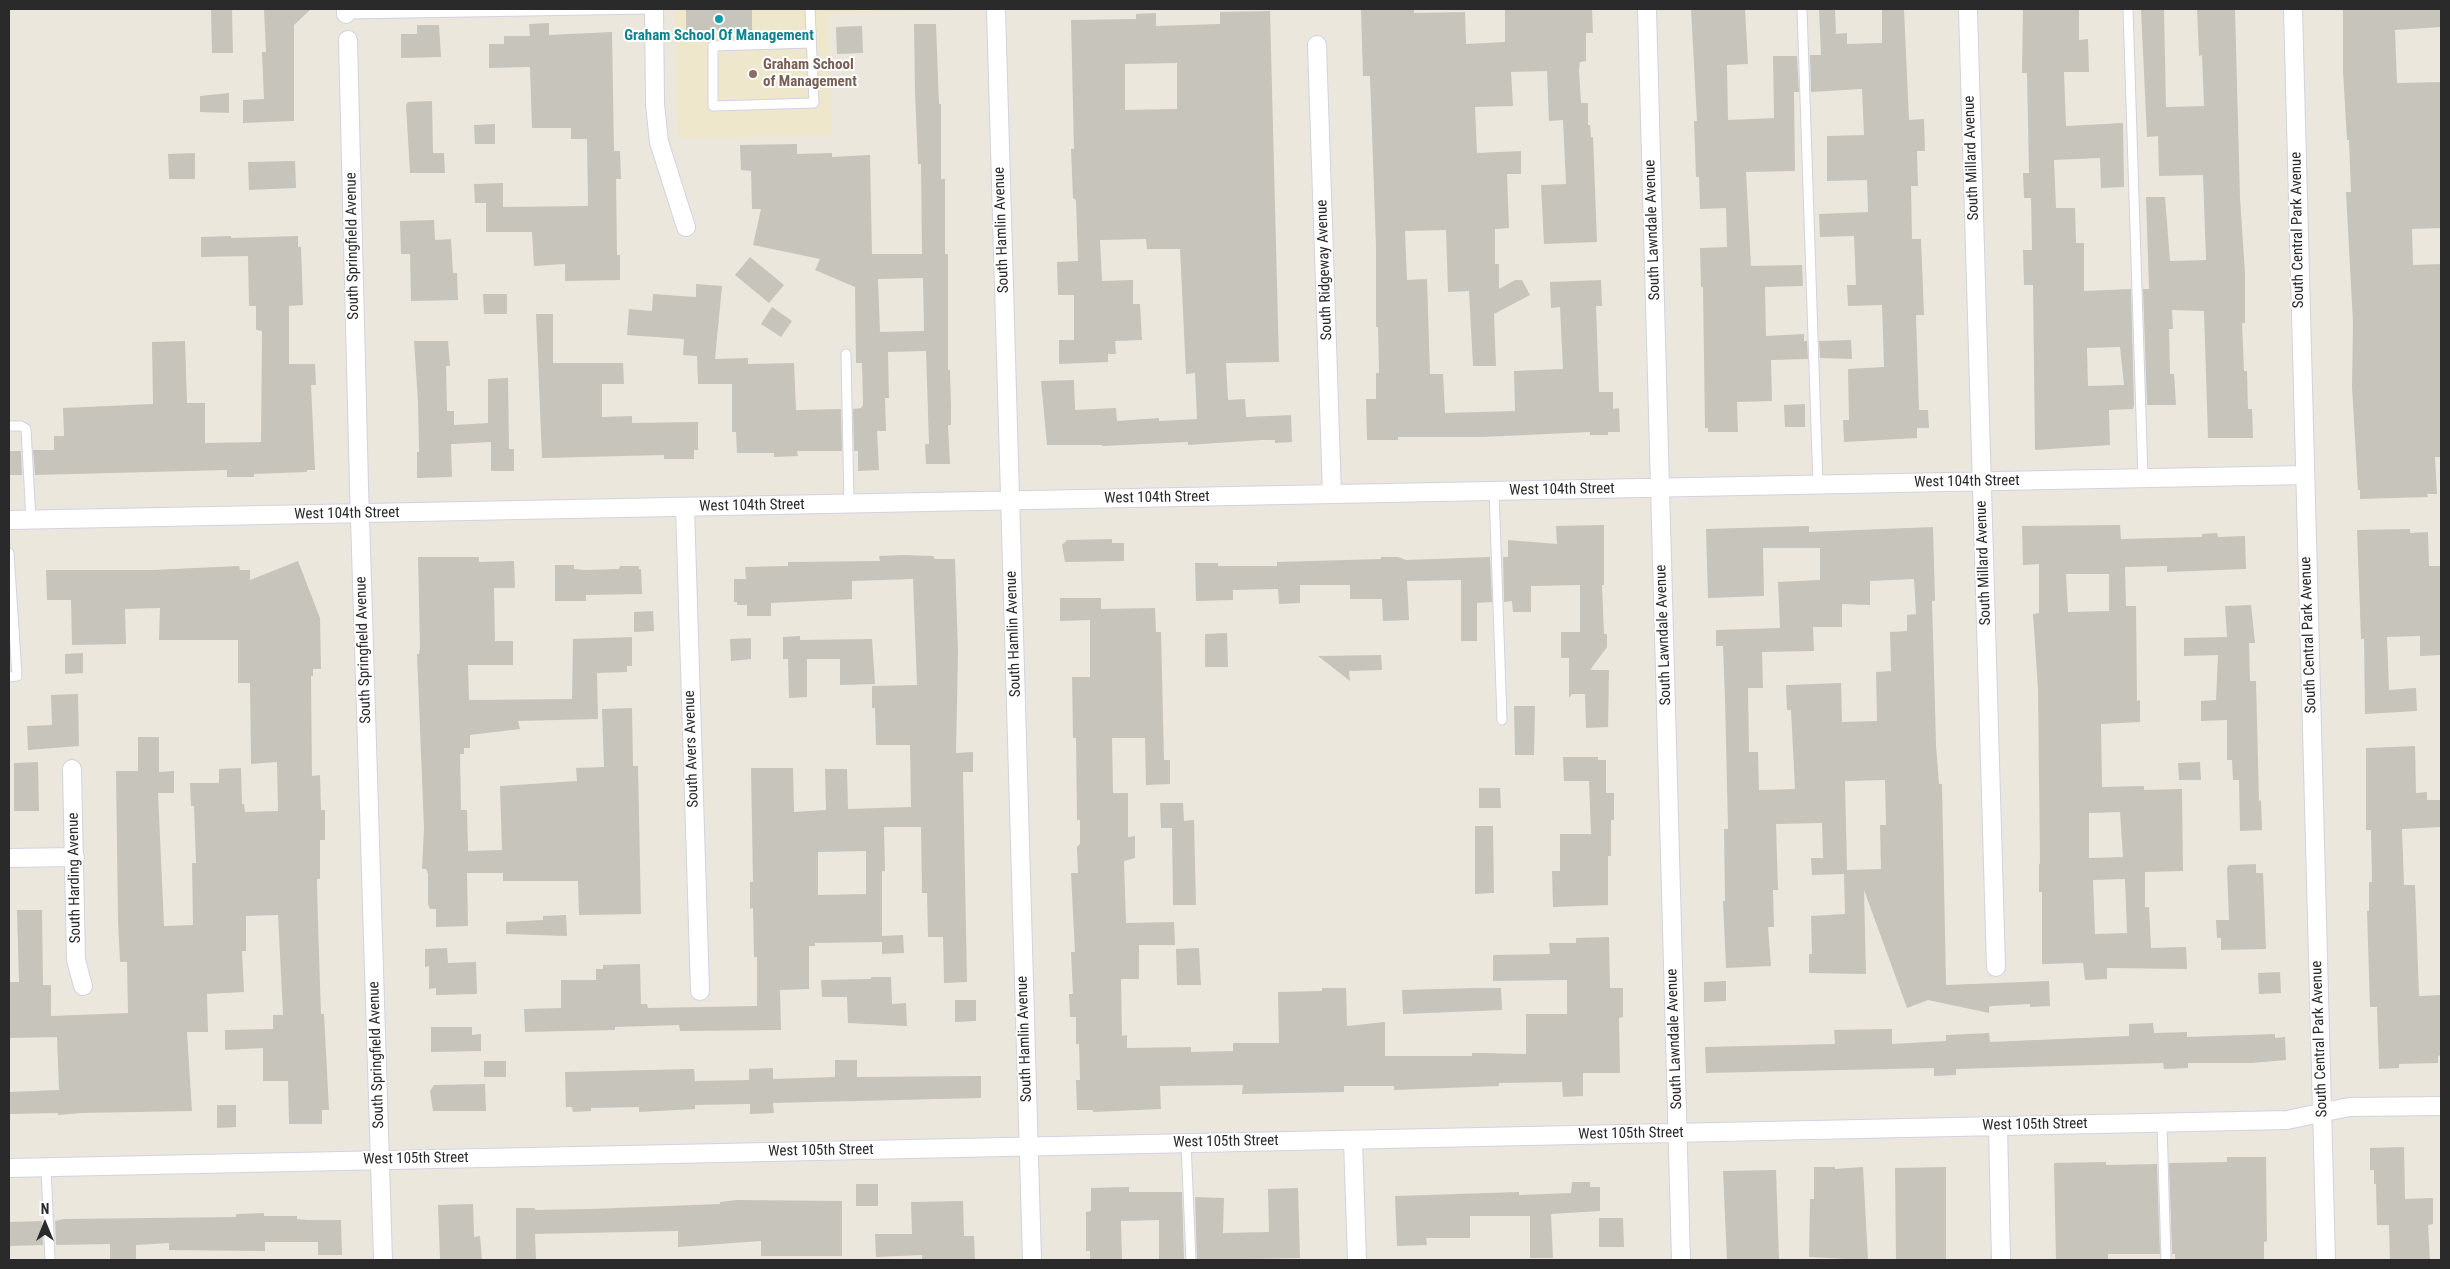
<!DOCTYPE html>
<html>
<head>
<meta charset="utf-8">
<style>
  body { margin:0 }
  #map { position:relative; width:2450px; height:1269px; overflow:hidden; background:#ece7dc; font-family:"Roboto Condensed",sans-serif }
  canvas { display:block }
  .frame { position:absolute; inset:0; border:10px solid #2a2a2a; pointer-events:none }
  .north { position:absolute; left:20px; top:1199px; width:50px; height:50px; -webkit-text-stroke:4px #fff; paint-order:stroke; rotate:0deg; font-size:14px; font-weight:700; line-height:20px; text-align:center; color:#2a2a2a }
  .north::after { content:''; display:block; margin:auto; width:18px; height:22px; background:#2a2a2a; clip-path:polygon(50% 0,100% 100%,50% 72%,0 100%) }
</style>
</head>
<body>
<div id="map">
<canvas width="2450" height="1269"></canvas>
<div class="frame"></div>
<div class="north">N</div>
</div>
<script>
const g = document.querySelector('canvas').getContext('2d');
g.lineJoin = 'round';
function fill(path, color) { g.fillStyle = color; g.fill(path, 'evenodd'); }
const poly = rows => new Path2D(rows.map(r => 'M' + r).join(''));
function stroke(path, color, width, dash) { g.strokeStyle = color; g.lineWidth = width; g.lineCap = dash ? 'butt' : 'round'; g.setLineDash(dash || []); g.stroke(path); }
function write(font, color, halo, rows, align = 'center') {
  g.font = font + ' "Roboto Condensed",sans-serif'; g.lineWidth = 4; g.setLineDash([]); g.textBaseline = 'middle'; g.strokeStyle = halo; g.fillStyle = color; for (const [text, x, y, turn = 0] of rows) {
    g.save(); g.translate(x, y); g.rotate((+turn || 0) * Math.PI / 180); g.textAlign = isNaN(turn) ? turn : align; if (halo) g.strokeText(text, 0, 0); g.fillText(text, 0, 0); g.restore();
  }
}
const education = poly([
  [674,9,963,9,963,10,828,14,832,135,678,139]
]);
const building = poly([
  [211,9,232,9,233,53,212,53],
  [264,9,311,9,294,25,294,121,243,123,243,100,264,99,262,52,266,52],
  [686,9,752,9,752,30,686,30],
  [1361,9,1414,9,1414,13,1465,12,1466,44,1505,42,1505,9,1592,9,1593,33,1586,33,1586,61,1580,62,1579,70,1581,103,1588,103,1588,125,1590,125,1591,137,1593,137,1597,242,1544,244,1541,185,1566,184,1563,120,1549,121,1547,71,1511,72,1513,106,1475,107,1477,153,1521,151,1521,174,1507,174,1509,228,1495,229,1495,264,1499,264,1499,289,1515,280,1522,280,1530,295,1494,314,1496,366,1473,366,1469,291,1448,292,1446,230,1405,231,1407,280,1427,279,1430,374,1443,374,1445,413,1515,411,1514,371,1563,369,1560,307,1551,308,1550,282,1601,280,1602,306,1596,306,1599,392,1613,392,1613,409,1619,408,1620,432,1608,432,1608,435,1590,435,1590,432,1483,437,1398,437,1398,440,1367,440,1366,399,1376,399,1376,373,1379,373,1378,327,1376,327,1376,246,1370,76,1363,76],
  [1691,9,1745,9,1748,64,1727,65,1728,120,1774,118,1773,56,1797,56,1799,92,1794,92,1795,171,1746,172,1751,266,1802,265,1803,286,1765,287,1766,336,1804,334,1804,341,1807,341,1808,359,1771,360,1772,401,1737,402,1738,432,1708,432,1708,428,1705,428,1703,287,1701,287,1700,248,1727,247,1726,208,1700,209,1699,177,1696,177,1694,121,1697,121],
  [1819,9,1835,9,1836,34,1847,33,1847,44,1882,43,1882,9,1904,9,1909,120,1924,119,1925,151,1917,151,1918,186,1911,186,1912,239,1921,239,1924,315,1916,315,1919,410,1928,410,1929,428,1917,428,1917,438,1844,442,1843,420,1849,420,1848,369,1884,367,1882,305,1848,306,1847,285,1856,285,1854,236,1820,237,1819,214,1868,212,1867,180,1827,181,1827,136,1864,135,1862,89,1811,92,1810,55,1821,55],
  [2023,9,2079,9,2079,40,2088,39,2089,72,2064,72,2066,126,2123,123,2124,187,2101,188,2100,158,2054,160,2056,208,2075,208,2076,243,2084,243,2084,291,2131,289,2134,405,2133,409,2109,410,2110,445,2035,450,2033,285,2024,285,2023,250,2032,250,2031,198,2024,198,2023,173,2029,173,2027,73,2022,73],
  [2120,347,2124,385,2088,386,2087,348],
  [2141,9,2164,9,2166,107,2204,106,2202,55,2199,56,2197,9,2235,9,2240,198,2245,273,2245,323,2242,323,2244,371,2247,371,2248,409,2252,409,2253,438,2208,438,2204,311,2172,310,2173,329,2169,329,2170,374,2174,374,2176,405,2147,405,2143,289,2149,289,2146,197,2165,197,2170,261,2206,260,2203,175,2159,176,2158,136,2147,137],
  [2343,9,2441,9,2441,27,2395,30,2397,83,2441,82,2441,228,2412,229,2413,265,2441,264,2441,457,2435,457,2437,494,2427,494,2428,497,2360,499,2360,490,2358,490,2352,387,2353,323,2346,192,2351,192,2349,140,2347,140,2343,71],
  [1270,11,1279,362,1226,363,1228,400,1245,399,1246,417,1291,415,1292,442,1275,443,1275,440,1262,440,1188,445,1188,442,1102,446,1102,445,1047,445,1041,381,1074,380,1075,410,1116,408,1117,421,1159,418,1159,421,1197,419,1195,373,1186,374,1180,249,1147,249,1146,239,1100,240,1102,281,1133,280,1133,304,1140,304,1142,340,1115,341,1116,354,1108,354,1108,362,1059,364,1059,340,1074,340,1074,295,1058,295,1057,262,1078,261,1076,200,1073,198,1071,149,1074,149,1071,20,1136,19,1136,14,1156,13,1156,26,1220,24,1220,12],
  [1177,63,1177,109,1125,110,1125,64],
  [549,23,549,35,612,32,614,151,620,151,621,179,616,179,617,255,620,255,620,280,565,281,565,264,534,266,532,232,486,232,486,203,475,203,474,184,503,183,503,207,588,206,587,139,571,139,571,128,532,128,530,67,489,68,489,44,504,44,504,36,530,36,529,24],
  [914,24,936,24,939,104,941,104,941,179,945,179,945,254,948,254,948,370,950,370,951,408,951,425,948,425,950,464,926,464,925,444,929,444,926,351,888,352,889,398,885,398,886,431,877,431,879,470,858,471,858,451,854,451,853,409,861,408,863,405,862,363,856,363,855,287,815,270,820,259,753,245,761,209,752,209,751,171,741,170,740,145,797,144,797,154,832,153,832,157,870,155,872,254,922,254,921,164,918,164,915,92],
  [923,278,924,331,880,332,878,279],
  [417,25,439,25,441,57,401,58,401,34,417,34],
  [862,26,863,53,837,54,836,27],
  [229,93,229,113,200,112,200,96],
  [432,101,433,153,444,153,445,173,410,173,406,105,408,102],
  [495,124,495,144,475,144,474,125],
  [195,153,195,179,169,179,168,154],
  [295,161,296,188,249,190,248,162],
  [434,220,435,240,451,239,453,273,457,273,458,300,411,301,410,254,401,254,400,221],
  [231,236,231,238,298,236,298,247,301,247,303,305,289,306,289,364,315,364,316,385,311,385,315,470,307,470,307,472,254,474,254,477,227,477,227,470,35,475,33,450,54,450,54,436,64,436,63,408,153,404,152,342,185,341,187,403,205,403,205,443,261,442,262,331,256,330,256,306,249,306,248,256,201,257,201,237],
  [750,257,784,285,769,303,735,275],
  [696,284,722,286,715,359,748,358,748,364,794,363,796,410,841,409,842,451,797,451,798,456,774,457,774,453,737,453,736,432,732,432,732,384,698,384,697,356,683,355,684,339,627,335,629,309,652,311,653,294,696,297],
  [483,294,507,294,507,314,484,314],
  [772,307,792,321,781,337,761,324],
  [536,314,553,314,553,363,623,363,624,384,602,384,602,417,632,416,632,423,698,422,698,450,694,450,694,459,664,459,664,455,542,458],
  [1851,340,1852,359,1820,358,1819,341],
  [414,341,448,341,450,366,446,366,447,411,454,411,454,425,488,423,488,379,508,378,509,449,514,449,514,471,491,471,491,442,455,444,451,444,452,477,417,478,417,452,419,452,418,401],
  [1805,404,1805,427,1785,427,1784,405],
  [9,451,21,451,22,475,9,475],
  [1604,525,1604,585,1602,585,1604,634,1607,634,1607,647,1590,670,1609,670,1608,727,1586,728,1585,694,1572,694,1569,698,1569,658,1561,658,1561,632,1580,632,1580,585,1531,586,1531,612,1513,612,1512,601,1504,602,1503,557,1508,557,1508,540,1557,544,1556,526],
  [2120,525,2121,539,2202,537,2202,534,2217,533,2218,537,2245,536,2246,569,2167,572,2167,566,2125,567,2126,606,2136,606,2137,701,2140,700,2140,722,2101,724,2102,787,2144,786,2144,790,2182,789,2183,871,2145,872,2145,907,2149,907,2151,948,2186,947,2187,969,2107,968,2107,979,2085,980,2083,963,2042,964,2042,892,2039,892,2039,864,2040,864,2038,689,2033,614,2039,613,2039,564,2023,565,2022,526],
  [2066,574,2109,574,2109,611,2068,612],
  [2120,812,2123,857,2089,858,2089,813],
  [2125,879,2127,933,2095,934,2093,880],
  [1809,526,1809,532,1933,527,1935,601,1932,601,1934,670,1936,745,1939,784,1942,784,1946,985,2049,981,2050,1006,2030,1007,2030,1004,1991,1006,1989,1007,1989,1013,1928,1000,1907,1008,1864,890,1866,974,1809,973,1809,954,1812,954,1811,916,1845,914,1844,874,1812,875,1811,858,1823,858,1822,823,1776,824,1778,890,1773,890,1774,927,1768,927,1771,966,1726,968,1723,901,1725,901,1724,829,1728,829,1725,699,1723,646,1716,646,1716,630,1780,628,1778,582,1820,580,1820,548,1763,548,1764,596,1708,598,1706,529],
  [1914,579,1916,614,1907,615,1907,631,1890,632,1891,671,1876,672,1877,721,1842,722,1841,683,1786,685,1787,710,1791,710,1795,789,1759,790,1758,752,1749,752,1748,688,1763,688,1762,652,1814,651,1813,627,1842,627,1842,604,1870,605,1870,581],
  [1885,780,1886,825,1880,825,1881,869,1847,870,1845,781],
  [2410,529,2410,533,2428,532,2429,566,2441,566,2441,655,2420,656,2420,636,2387,637,2389,690,2416,688,2417,711,2365,714,2364,639,2361,639,2357,530],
  [1112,539,1112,543,1124,543,1124,561,1065,562,1062,545,1067,540],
  [903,555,933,556,935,559,955,559,958,653,956,753,973,752,973,772,963,772,967,982,944,983,943,937,928,937,927,893,922,893,921,827,884,827,885,871,882,871,882,936,903,935,904,953,882,954,882,942,815,943,815,946,809,946,809,989,780,990,781,1030,680,1031,679,1025,615,1027,615,1030,525,1032,524,1009,561,1008,561,980,596,980,596,969,603,969,603,965,640,964,641,1004,647,1004,648,1008,757,1006,757,957,754,957,753,908,750,909,750,882,753,882,751,768,793,768,794,812,826,810,825,769,847,769,848,809,911,807,910,745,876,745,875,708,872,708,872,686,917,685,913,579,852,581,852,599,771,603,771,616,747,616,747,605,737,605,737,602,734,602,734,579,746,579,745,567,788,566,788,562,880,561,879,556],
  [866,851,866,894,818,895,818,852],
  [418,557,479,557,479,562,514,561,515,588,494,588,495,641,513,641,513,665,468,665,469,700,572,699,573,639,632,637,632,666,627,666,627,672,597,673,598,719,518,721,520,729,470,735,470,748,464,748,464,754,460,754,461,810,467,810,468,851,502,850,500,786,577,781,576,768,604,767,602,709,632,708,633,766,638,766,641,914,579,915,578,881,503,881,503,873,467,873,468,926,436,927,436,909,430,909,428,904,428,874,426,869,422,869,424,828,417,654,419,654,420,648],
  [1381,557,1398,557,1406,560,1490,557,1492,602,1477,603,1477,641,1461,641,1461,580,1407,581,1409,620,1383,621,1382,599,1350,599,1350,585,1300,585,1300,603,1279,604,1278,589,1233,590,1233,600,1196,601,1195,563,1218,563,1218,566,1277,566,1277,562,1381,559],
  [298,561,320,618,321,669,313,669,313,676,311,676,312,776,320,775,321,810,325,810,325,840,320,840,320,879,317,879,318,923,321,1014,324,1014,329,1110,322,1110,322,1124,289,1124,288,1081,263,1081,263,1048,225,1050,225,1030,273,1029,273,1015,283,1015,278,915,246,916,246,951,242,951,244,992,207,994,208,1032,187,1032,192,1111,81,1113,58,1115,58,1113,9,1114,9,1092,59,1090,57,1037,9,1038,9,982,19,982,17,910,42,910,43,985,51,985,51,1016,128,1013,127,962,120,962,118,921,116,771,138,771,138,737,159,737,159,772,174,771,174,793,158,793,164,926,193,925,192,863,196,863,194,806,191,806,190,783,219,783,219,769,241,768,242,804,244,804,245,812,278,811,277,762,251,764,250,683,238,683,238,640,159,640,160,608,125,609,126,644,72,645,71,600,47,600,46,570,152,570,239,566,240,570,250,570,250,580],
  [555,565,574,565,574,569,586,570,619,569,620,566,639,566,639,569,641,569,642,594,586,595,586,601,555,601],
  [1060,598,1101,598,1101,609,1155,608,1156,632,1161,632,1164,760,1170,760,1170,784,1146,785,1145,738,1112,738,1113,793,1128,793,1128,837,1135,836,1135,858,1124,861,1126,923,1174,922,1175,945,1139,945,1139,979,1121,979,1122,1036,1127,1035,1127,1048,1191,1047,1191,1052,1233,1051,1233,1043,1279,1043,1278,992,1322,991,1322,988,1346,988,1347,1026,1385,1022,1385,1056,1472,1056,1472,1053,1482,1053,1526,1054,1526,1014,1567,1014,1567,980,1493,981,1493,955,1550,954,1549,943,1576,943,1576,938,1609,937,1610,988,1623,988,1623,1017,1619,1018,1620,1073,1583,1073,1583,1096,1563,1097,1562,1082,1499,1083,1499,1086,1420,1089,1394,1090,1394,1086,1344,1086,1344,1092,1242,1094,1243,1085,1160,1086,1161,1109,1093,1112,1093,1110,1077,1110,1076,1080,1080,1080,1079,1044,1076,1044,1076,1017,1070,1017,1069,994,1073,994,1071,952,1075,952,1071,873,1078,873,1077,847,1080,844,1080,820,1077,820,1076,738,1073,738,1072,677,1090,677,1090,620,1060,621],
  [2251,605,2255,643,2249,643,2250,681,2256,681,2259,801,2261,800,2262,830,2240,831,2239,780,2233,780,2232,760,2227,760,2227,720,2201,721,2201,701,2216,700,2218,655,2184,656,2184,638,2227,637,2225,606],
  [653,611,654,631,634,632,634,612],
  [1227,633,1228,667,1205,667,1205,634],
  [800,636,800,640,872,639,875,684,840,685,840,659,807,659,807,697,789,698,788,659,783,659,783,637],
  [751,638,751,659,731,661,730,639],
  [83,653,83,673,65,674,65,654],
  [1381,655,1382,670,1349,671,1350,681,1318,656],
  [78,694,79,746,28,750,27,726,52,725,51,695],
  [1514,706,1535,706,1534,755,1515,755],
  [2415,746,2416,793,2427,792,2427,800,2441,800,2441,827,2402,829,2404,885,2415,885,2419,996,2441,995,2441,1055,2438,1056,2438,1063,2399,1064,2399,1068,2379,1069,2377,1007,2370,1007,2367,911,2369,911,2369,882,2372,882,2371,830,2366,830,2366,748],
  [1563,757,1598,757,1598,760,1606,760,1606,793,1614,793,1614,820,1611,820,1611,856,1608,856,1608,905,1553,907,1552,871,1560,871,1560,834,1591,834,1589,781,1564,781],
  [38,762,39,811,14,811,14,763],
  [2200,762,2201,780,2179,780,2178,763],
  [1479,788,1500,788,1501,808,1479,808],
  [1160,803,1183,803,1184,821,1194,820,1196,905,1173,905,1172,828,1161,828],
  [1475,826,1493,826,1494,893,1475,894],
  [2256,864,2256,873,2263,873,2266,949,2221,950,2221,938,2217,938,2216,920,2229,920,2227,868,2229,865],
  [566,915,567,936,506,934,506,922,543,920,543,916],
  [447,948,448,963,476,962,477,994,436,995,436,988,429,989,429,966,425,967,425,949],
  [1199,948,1201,985,1177,985,1176,949],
  [2280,972,2281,993,2259,994,2258,973],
  [871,977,891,977,892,1004,906,1003,907,1026,848,1023,847,997,822,997,821,980,871,979],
  [1726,981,1726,1001,1704,1002,1704,982],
  [1477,988,1501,988,1502,1010,1403,1014,1402,990],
  [955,1000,976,1000,976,1021,955,1022],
  [2153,1023,2154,1033,2187,1032,2187,1037,2275,1034,2275,1038,2285,1037,2286,1060,2252,1063,2188,1063,2188,1068,2164,1069,2163,1063,1956,1069,1956,1075,1934,1076,1934,1068,1706,1073,1705,1047,1835,1044,1834,1030,1892,1029,1892,1044,1946,1041,1946,1035,1989,1033,1990,1042,2129,1036,2129,1024],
  [431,1027,472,1027,472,1035,481,1034,481,1051,431,1052],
  [835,1060,857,1060,857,1077,981,1076,981,1098,773,1103,774,1113,750,1114,750,1104,695,1105,695,1109,639,1112,639,1107,591,1108,591,1111,573,1112,572,1107,566,1107,565,1072,694,1069,695,1081,749,1080,749,1069,773,1068,773,1079,835,1077],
  [484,1061,506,1061,506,1077,484,1077],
  [485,1084,486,1111,433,1111,430,1091,434,1085],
  [217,1105,236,1105,236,1127,217,1128],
  [2404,1147,2405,1199,2433,1198,2433,1224,2428,1225,2430,1260,2390,1260,2389,1225,2377,1225,2376,1184,2374,1184,2374,1170,2370,1170,2370,1148],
  [2227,1157,2266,1157,2267,1241,2264,1242,2264,1260,2175,1260,2175,1254,2172,1254,2169,1163,2227,1162],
  [2106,1162,2106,1165,2157,1164,2160,1254,2108,1254,2108,1260,2056,1260,2054,1163],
  [1814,1167,1835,1167,1835,1169,1863,1167,1868,1260,1809,1257,1810,1199,1814,1199],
  [1946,1167,1946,1260,1896,1260,1895,1168],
  [1776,1170,1779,1260,1727,1260,1723,1171],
  [1572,1182,1590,1182,1590,1187,1600,1187,1600,1211,1551,1214,1553,1258,1530,1258,1530,1216,1470,1216,1470,1238,1426,1238,1427,1245,1397,1246,1395,1196,1519,1192,1519,1195,1571,1193],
  [856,1184,878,1184,878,1206,856,1206],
  [1129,1187,1129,1192,1182,1192,1184,1260,1159,1260,1159,1220,1121,1221,1122,1259,1090,1259,1090,1251,1086,1251,1086,1212,1091,1211,1091,1188],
  [1298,1188,1300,1258,1197,1260,1195,1197,1224,1198,1223,1233,1269,1232,1268,1189],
  [737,1200,842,1201,842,1256,761,1256,761,1241,678,1247,678,1231,535,1234,536,1260,516,1260,516,1208,535,1208,535,1210,590,1209,720,1204,720,1202],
  [963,1201,964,1236,974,1236,975,1260,922,1260,922,1255,876,1257,875,1234,912,1234,911,1202],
  [473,1204,474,1237,480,1236,482,1260,440,1260,438,1205],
  [264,1213,264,1216,297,1216,297,1219,307,1220,341,1220,342,1255,318,1255,318,1242,265,1242,265,1251,169,1250,169,1243,136,1245,136,1260,110,1260,110,1244,56,1245,55,1221,64,1219,236,1217,236,1214],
  [1599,1218,1623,1218,1624,1247,1599,1247],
  [42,1221,43,1245,10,1246,9,1222]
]);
const service = poly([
  [810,9,814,103,713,106,713,46,811,43],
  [1802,9,1818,485],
  [2128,9,2143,478],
  [346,14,648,9],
  [846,354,849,504],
  [9,426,21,426,26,429,31,520],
  [1494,491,1502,720],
  [9,553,17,676,9,677],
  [2162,1123,2166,1260],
  [1186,1143,1191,1260],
  [46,1167,50,1260]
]);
const minor = poly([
  [346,9,346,14],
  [654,9,655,104,659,142,686,227],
  [996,9,1032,1260],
  [1647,9,1681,1260],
  [1968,9,1996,967],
  [2293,9,2326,1260],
  [348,40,359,486,383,1260],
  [1317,45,1332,494],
  [685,507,700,991],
  [9,520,2305,475],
  [72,769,76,960,83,986],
  [9,858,75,857],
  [1998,1126,2001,1260],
  [1353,1140,1357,1260],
  [9,1168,2287,1120,2349,1107,2441,1106]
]);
const markers = [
  [719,19,5,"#0f9aa8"],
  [753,74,5,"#8d6e63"]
];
const cultureNames = [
  ["Graham School Of Management",719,36]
];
const educationNames = [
  ["Graham School",763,65],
  ["of Management",763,82]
];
const streetNames = [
  ["South Millard Avenue",1972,158,-92],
  ["South Hamlin Avenue",1002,230,-92],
  ["South Lawndale Avenue",1653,230,-92],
  ["South Central Park Avenue",2298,230,-91],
  ["South Springfield Avenue",353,246,-91],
  ["South Ridgeway Avenue",1325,270,-92],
  ["West 104th Street",1967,482,-1],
  ["West 104th Street",1562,490,-1],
  ["West 104th Street",1157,498,-1],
  ["West 104th Street",752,506,-1],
  ["West 104th Street",347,514,-1],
  ["South Millard Avenue",1984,563,-92],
  ["South Hamlin Avenue",1014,634,-92],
  ["South Lawndale Avenue",1664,635,-92],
  ["South Central Park Avenue",2309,635,-92],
  ["South Springfield Avenue",364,650,-92],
  ["South Avers Avenue",692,749,-92],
  ["South Harding Avenue",75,878,-91],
  ["South Hamlin Avenue",1025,1039,-92],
  ["South Lawndale Avenue",1675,1039,-92],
  ["South Central Park Avenue",2320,1039,-92],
  ["South Springfield Avenue",377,1055,-92],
  ["West 105th Street",2035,1125,-1],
  ["West 105th Street",1631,1134,-1],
  ["West 105th Street",1226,1142,-1],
  ["West 105th Street",821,1151,-1],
  ["West 105th Street",416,1159,-1]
];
fill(education, '#eee7cb');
fill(building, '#c7c4bc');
stroke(service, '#d1d2e3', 11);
stroke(minor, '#d1d2e3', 20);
stroke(service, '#fff', 9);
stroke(minor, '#fff', 18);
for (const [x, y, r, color] of markers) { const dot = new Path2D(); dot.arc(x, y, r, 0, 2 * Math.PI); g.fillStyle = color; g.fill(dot); stroke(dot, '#fff', 2); }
write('bold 15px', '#0d838f', '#fff', cultureNames);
write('bold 15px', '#785e54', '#fff', educationNames, 'left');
write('15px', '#2a2a2a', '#fff', streetNames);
</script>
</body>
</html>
